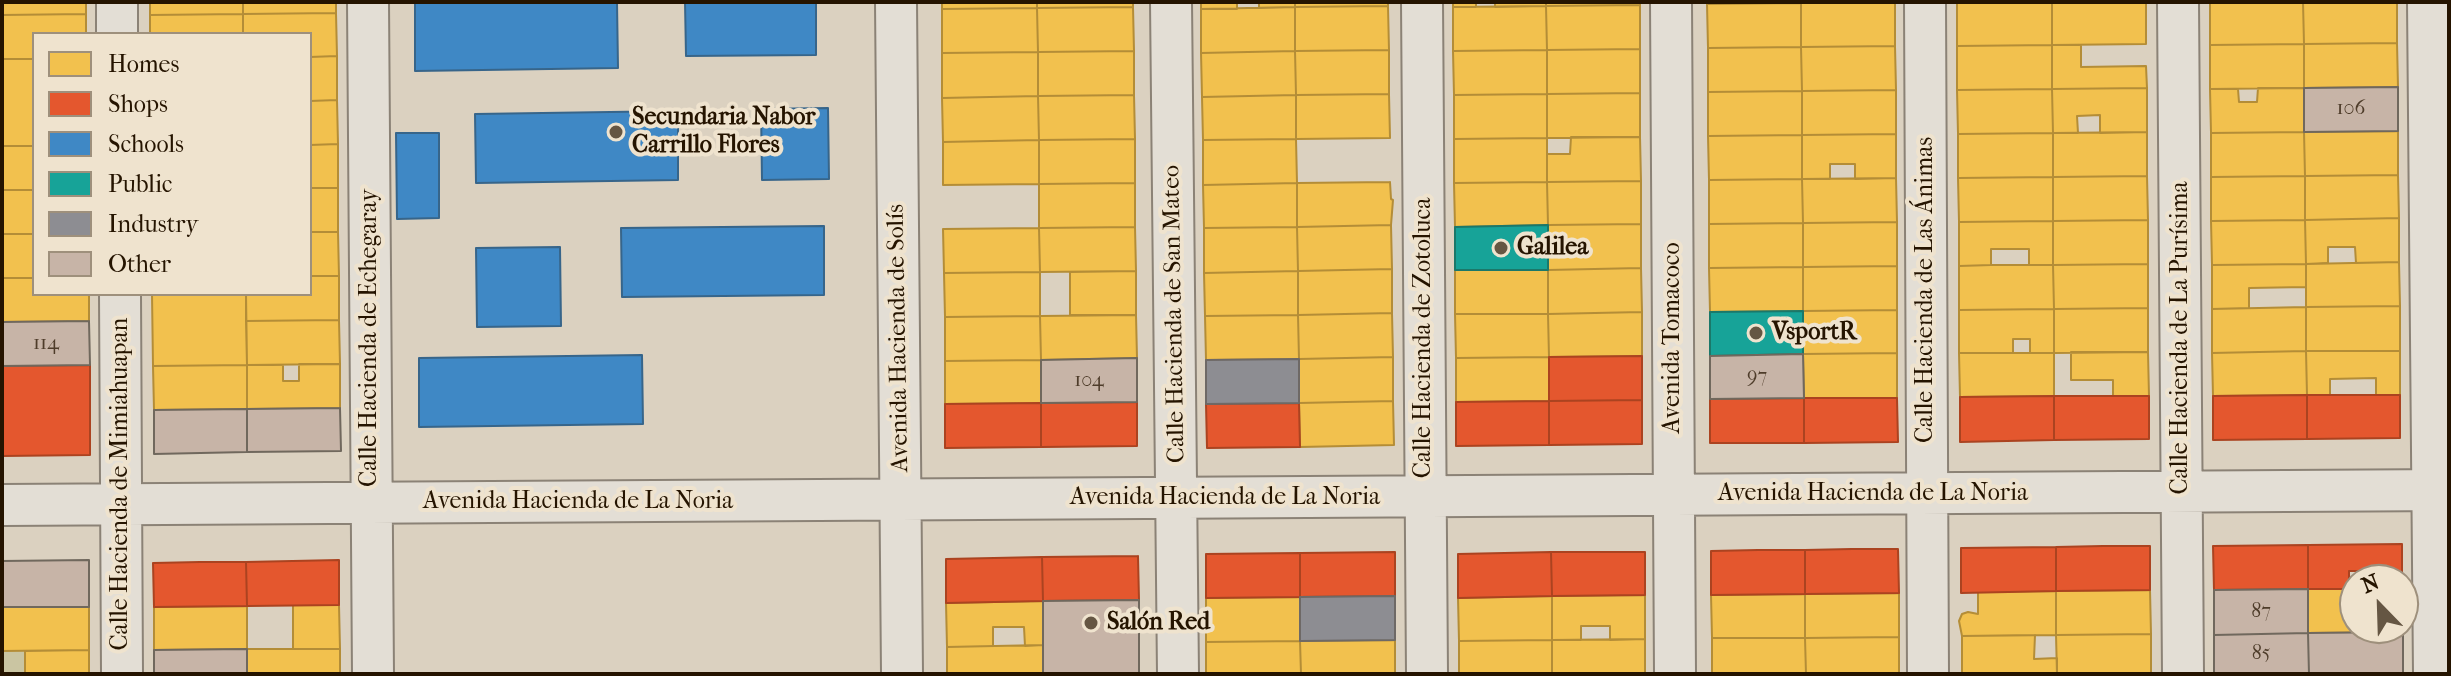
<!DOCTYPE html>
<html>
<head>
<meta charset="utf-8">
<style>
  body { margin:0 }
  #map { position:relative; width:2451px; height:676px; overflow:hidden; background:#dbd1c0; font-family:"IM FELL French Canon",serif }
  canvas { display:block }
  .frame { position:absolute; inset:0; border:4px solid #251400; pointer-events:none }
  .legend { position:absolute; left:32px; top:32px; width:280px; height:264px; box-sizing:border-box; background:#efe3ce; border:2px solid #9e907c; margin:0; padding:10px 14px; list-style:none; font-size:24px; color:#251400 }
  .legend li { display:flex; align-items:center; gap:16px; height:40px }
  .legend b { width:40px; border:2px solid #9e907c }
  .north { position:absolute; left:2339px; top:564px; width:80px; height:80px; box-sizing:border-box; background:#efe3ce; border:2px solid #9e907c; border-radius:50%; rotate:337deg; font-size:22px; font-weight:700; line-height:32px; text-align:center; color:#251400 }
  .north::after { content:''; display:block; margin:auto; width:28px; height:36px; background:#655643; clip-path:polygon(50% 0,100% 100%,50% 72%,0 100%) }
</style>
</head>
<body>
<div id="map">
<canvas width="2451" height="676"></canvas>
<div class="frame"></div>
<ul class="legend">
<li><b style="height:22px;background:#f2c14e"></b>Homes</li>
<li><b style="height:22px;background:#e4572e"></b>Shops</li>
<li><b style="height:22px;background:#3f88c5"></b>Schools</li>
<li><b style="height:22px;background:#17a398"></b>Public</li>
<li><b style="height:22px;background:#8d8d92"></b>Industry</li>
<li><b style="height:22px;background:#c7b4a7"></b>Other</li>
</ul>
<div class="north">N</div>
</div>
<script>
const g = document.querySelector('canvas').getContext('2d');
g.lineJoin = 'round';
function fill(path, color) { g.fillStyle = color; g.fill(path, 'evenodd'); }
const poly = rows => new Path2D(rows.map(r => 'M' + r).join(''));
function stroke(path, color, width, dash) { g.strokeStyle = color; g.lineWidth = width; g.lineCap = dash ? 'butt' : 'round'; g.setLineDash(dash || []); g.stroke(path); }
function write(font, color, halo, rows, align = 'center') {
  g.font = font + ' "IM FELL French Canon",serif'; g.lineWidth = 8; g.setLineDash([]); g.textBaseline = 'middle'; g.strokeStyle = halo; g.fillStyle = color; for (const [text, x, y, turn = 0] of rows) {
    g.save(); g.translate(x, y); g.rotate((+turn || 0) * Math.PI / 180); g.textAlign = isNaN(turn) ? turn : align; if (halo) g.strokeText(text, 0, 0); g.fillText(text, 0, 0); g.restore();
  }
}
const green = poly([
  [2,651,25,651,25,674,2,674]
]);
const homes = poly([
  [2,2,86,2,86,14,2,15,2,2],
  [150,2,243,2,243,14,150,15,150,2],
  [243,2,336,2,336,13,243,14,243,2],
  [942,2,1037,2,1037,8,942,9,942,2],
  [1037,2,1133,2,1133,7,1037,8,1037,2],
  [1201,2,1237,2,1237,9,1201,9,1201,2],
  [1259,2,1295,2,1295,7,1259,8,1259,2],
  [1295,2,1388,2,1388,6,1295,7,1295,2],
  [1453,2,1476,2,1476,7,1453,7,1453,2],
  [1495,2,1546,2,1546,6,1495,7,1495,2],
  [1546,2,1640,2,1640,5,1546,6,1546,2],
  [1895,2,1895,46,1801,47,1801,3,1895,2],
  [1957,2,2052,2,2052,45,1957,46,1957,2],
  [2052,2,2146,2,2146,44,2052,45,2052,2],
  [2210,2,2303,2,2304,44,2210,45,2210,2],
  [2303,2,2397,2,2397,43,2304,44,2303,2],
  [1801,3,1801,47,1708,48,1707,4,1801,3],
  [1640,5,1640,49,1547,50,1546,6,1640,5],
  [1388,6,1389,50,1295,51,1295,7,1388,6],
  [1546,6,1547,50,1453,51,1453,7,1546,6],
  [1133,7,1134,51,1038,52,1037,8,1133,7],
  [1295,7,1295,51,1201,53,1201,9,1295,7],
  [1037,8,1038,52,942,53,942,9,1037,8],
  [336,13,337,56,310,57,310,34,243,34,243,14,336,13],
  [86,14,86,34,34,34,34,59,2,59,2,15,86,14],
  [243,14,243,34,150,34,150,15,243,14],
  [2397,43,2398,87,2304,88,2304,44,2397,43],
  [2304,44,2304,88,2210,89,2210,45,2304,44],
  [2052,45,2081,45,2081,67,2146,66,2147,88,2052,89,2052,45],
  [2052,45,2052,89,1957,90,1957,46,2052,45],
  [1895,46,1896,90,1802,91,1801,47,1895,46],
  [1801,47,1802,91,1708,92,1708,48,1801,47],
  [1640,49,1640,93,1547,94,1547,50,1640,49],
  [1389,50,1389,94,1296,95,1295,51,1389,50],
  [1547,50,1547,94,1454,95,1453,51,1547,50],
  [1134,51,1134,95,1038,96,1038,52,1134,51],
  [1295,51,1296,95,1202,97,1201,53,1295,51],
  [1038,52,1038,96,942,98,942,53,1038,52],
  [337,56,337,100,310,101,310,57,337,56],
  [2,59,34,59,34,146,2,146,2,59],
  [2147,88,2147,132,2100,133,2100,115,2077,116,2078,133,2053,133,2052,89,2147,88],
  [2258,88,2304,88,2304,132,2211,133,2210,89,2238,89,2239,102,2257,102,2258,88],
  [2052,89,2053,133,1958,134,1957,90,2052,89],
  [1896,90,1896,134,1802,135,1802,91,1896,90],
  [1802,91,1802,135,1708,136,1708,92,1802,91],
  [1640,93,1640,137,1547,138,1547,94,1640,93],
  [1389,94,1390,138,1296,139,1296,95,1389,94],
  [1547,94,1547,138,1454,139,1454,95,1547,94],
  [1134,95,1135,139,1039,140,1038,96,1134,95],
  [1296,95,1296,139,1203,140,1202,97,1296,95],
  [1038,96,1039,140,943,142,942,98,1038,96],
  [337,100,338,144,310,145,310,101,337,100],
  [2398,131,2398,175,2305,176,2304,132,2398,131],
  [2147,132,2147,176,2053,177,2053,133,2147,132],
  [2304,132,2305,176,2211,177,2211,133,2304,132],
  [2053,133,2053,177,1958,178,1958,134,2053,133],
  [1896,134,1896,178,1855,179,1855,164,1830,164,1830,179,1802,179,1802,135,1896,134],
  [1802,135,1802,179,1709,180,1708,136,1802,135],
  [1571,137,1640,137,1641,181,1547,182,1547,154,1570,154,1571,137],
  [1547,138,1547,182,1454,183,1454,139,1547,138],
  [1135,139,1135,183,1039,184,1039,140,1135,139],
  [1296,139,1297,183,1203,185,1203,140,1296,139],
  [1039,140,1039,184,943,185,943,142,1039,140],
  [338,144,338,188,310,188,310,145,338,144],
  [2,146,34,146,34,190,2,190,2,146],
  [2398,175,2399,218,2305,220,2305,176,2398,175],
  [2147,176,2148,220,2053,221,2053,177,2147,176],
  [2305,176,2305,220,2211,221,2211,177,2305,176],
  [2053,177,2053,221,1959,222,1958,178,2053,177],
  [1896,178,1897,222,1803,223,1802,179,1896,178],
  [1802,179,1803,223,1709,224,1709,180,1802,179],
  [1641,181,1641,224,1548,225,1547,182,1641,181],
  [1390,182,1391,199,1393,200,1391,225,1297,227,1297,183,1390,182],
  [1547,182,1548,225,1455,227,1454,183,1547,182],
  [1135,183,1135,227,1039,228,1039,184,1135,183],
  [1297,183,1297,227,1204,228,1203,185,1297,183],
  [310,188,338,188,338,232,310,232,310,188],
  [2,190,34,190,34,234,2,234,2,190],
  [2399,218,2399,262,2356,263,2355,247,2328,247,2328,263,2306,264,2305,220,2399,218],
  [2148,220,2148,264,2053,265,2053,221,2148,220],
  [2305,220,2306,264,2212,265,2211,221,2305,220],
  [2053,221,2053,265,2029,265,2029,249,1991,249,1991,265,1959,266,1959,222,2053,221],
  [1897,222,1897,266,1803,267,1803,223,1897,222],
  [1803,223,1803,267,1709,268,1709,224,1803,223],
  [1641,224,1641,268,1548,270,1548,225,1641,224],
  [1391,225,1392,269,1298,271,1297,227,1391,225],
  [1135,227,1136,271,1040,272,1039,228,1135,227],
  [1297,227,1298,271,1204,273,1204,228,1297,227],
  [1039,228,1040,272,944,273,943,229,1039,228],
  [310,232,338,232,339,276,310,276,310,232],
  [2,234,34,234,34,278,2,278,2,234],
  [2399,262,2400,306,2306,307,2306,264,2399,262],
  [2148,264,2148,308,2054,309,2053,265,2148,264],
  [2306,264,2306,287,2249,288,2249,308,2212,309,2212,265,2306,264],
  [1991,265,2053,265,2054,309,1959,310,1959,266,1991,265],
  [1897,266,1897,310,1803,311,1803,267,1897,266],
  [1803,267,1803,311,1710,312,1709,268,1803,267],
  [1641,268,1642,312,1548,314,1548,270,1641,268],
  [1392,269,1392,313,1298,315,1298,271,1392,269],
  [1455,270,1548,270,1548,314,1455,314,1455,270],
  [1136,271,1136,315,1070,315,1070,272,1136,271],
  [1298,271,1298,315,1205,316,1204,273,1298,271],
  [1040,272,1040,316,945,317,944,273,1040,272],
  [310,276,339,276,339,320,246,321,246,294,310,294,310,276],
  [2,278,34,278,34,294,89,294,89,321,2,322,2,278],
  [152,294,246,294,247,365,153,366,152,294],
  [2400,306,2400,351,2306,351,2306,307,2400,306],
  [2306,307,2306,351,2212,353,2212,309,2306,307],
  [2148,308,2148,352,2054,353,2054,309,2148,308],
  [2054,309,2054,353,2030,353,2030,339,2013,339,2013,353,1959,353,1959,310,2054,309],
  [1897,310,1897,353,1803,354,1803,311,1897,310],
  [1642,312,1642,356,1549,357,1548,314,1642,312],
  [1392,313,1393,357,1299,359,1298,315,1392,313],
  [1455,314,1548,314,1549,357,1456,358,1455,314],
  [1136,315,1137,358,1041,360,1040,316,1136,315],
  [1298,315,1299,359,1206,360,1205,316,1298,315],
  [1040,316,1041,360,945,361,945,317,1040,316],
  [339,320,340,364,247,365,246,321,339,320],
  [2306,351,2307,395,2213,396,2212,353,2306,351],
  [2306,351,2400,351,2400,395,2376,395,2376,378,2330,379,2330,395,2307,395,2306,351],
  [2071,352,2148,352,2149,396,2113,396,2113,380,2071,380,2071,352],
  [1897,353,1897,398,1804,398,1803,354,1897,353],
  [1959,353,2054,353,2054,396,1960,397,1959,353],
  [1393,357,1393,401,1299,403,1299,359,1393,357],
  [1549,357,1549,401,1456,402,1456,358,1549,357],
  [1041,360,1041,403,945,404,945,361,1041,360],
  [299,364,340,364,340,408,247,409,247,365,283,365,283,381,299,381,299,364],
  [247,365,247,409,154,410,153,366,247,365],
  [1393,401,1394,445,1300,447,1299,403,1393,401],
  [2308,589,2355,589,2355,628,2403,628,2403,632,2308,633,2308,589],
  [2150,590,2151,634,2056,635,2056,591,2150,590],
  [2056,591,2056,635,1962,636,1959,621,1962,614,1968,612,1978,614,1978,592,2056,591],
  [1899,593,1899,637,1805,638,1805,594,1899,593],
  [1805,594,1805,638,1712,638,1711,595,1805,594],
  [1645,595,1645,639,1610,640,1610,626,1581,626,1581,640,1552,640,1552,596,1645,595],
  [1552,596,1552,640,1459,641,1458,598,1552,596],
  [1300,597,1300,641,1206,642,1206,598,1300,597],
  [1043,601,1043,645,1025,646,1024,627,993,627,993,646,947,647,946,603,1043,601],
  [293,605,339,605,340,649,293,649,293,605],
  [247,606,247,649,154,650,154,607,247,606],
  [2,607,89,607,89,650,2,651,2,607],
  [2151,634,2151,674,2057,674,2056,635,2151,634],
  [2035,635,2034,659,2057,658,2057,674,1962,674,1962,636,2035,635],
  [1899,637,1899,674,1806,674,1805,638,1899,637],
  [1712,638,1805,638,1806,674,1712,674,1712,638],
  [1645,639,1645,674,1552,674,1552,640,1645,639],
  [1395,640,1395,674,1301,674,1300,641,1395,640],
  [1552,640,1552,674,1459,674,1459,641,1552,640],
  [1300,641,1301,674,1206,674,1206,642,1300,641],
  [1043,645,1043,674,947,674,947,647,1043,645],
  [247,649,340,649,340,674,247,674,247,649],
  [89,650,89,674,25,674,25,651,89,650]
]);
const shops = poly([
  [1642,356,1642,400,1549,401,1549,357,1642,356],
  [90,365,90,455,2,456,2,366,90,365],
  [2307,395,2307,439,2213,440,2213,396,2307,395],
  [2307,395,2400,395,2400,438,2307,439,2307,395],
  [2054,396,2149,396,2149,439,2054,440,2054,396],
  [2054,396,2054,440,1960,442,1960,397,2054,396],
  [1804,398,1804,443,1710,443,1710,399,1804,398],
  [1804,398,1897,398,1898,442,1804,443,1804,398],
  [1642,400,1642,444,1549,445,1549,401,1642,400],
  [1549,401,1549,445,1456,446,1456,402,1549,401],
  [1137,402,1137,446,1041,447,1041,403,1137,402],
  [1041,403,1041,447,945,448,945,404,1041,403],
  [1299,403,1300,447,1207,448,1206,404,1299,403],
  [2402,544,2402,580,2364,580,2364,571,2349,571,2349,589,2308,589,2308,545,2402,544],
  [2308,545,2308,589,2214,590,2213,546,2308,545],
  [2103,546,2150,546,2150,590,2056,591,2056,547,2103,546],
  [2056,547,2056,591,1961,593,1961,548,2056,547],
  [1852,549,1898,549,1899,593,1805,594,1805,550,1852,549],
  [1758,550,1805,550,1805,594,1711,595,1711,551,1758,550],
  [1395,552,1395,596,1300,597,1300,553,1395,552],
  [1551,552,1645,552,1645,595,1552,596,1551,552],
  [1551,552,1552,596,1458,598,1458,554,1551,552],
  [1300,553,1300,597,1206,598,1206,554,1300,553],
  [1138,556,1139,600,1043,601,1042,557,1138,556],
  [1042,557,1043,601,946,603,946,559,1042,557],
  [339,560,339,605,247,606,246,562,339,560],
  [200,562,246,562,247,606,154,607,153,563,200,562]
]);
const schools = poly([
  [415,2,617,2,618,68,415,71,415,2],
  [685,2,816,2,816,55,686,56,685,2],
  [828,108,829,179,762,180,761,109,828,108],
  [678,111,678,180,476,183,475,114,678,111],
  [396,133,439,133,439,218,397,219,396,133],
  [824,226,824,295,622,297,621,228,824,226],
  [560,247,561,326,477,327,476,248,560,247],
  [642,355,643,424,419,427,419,358,642,355]
]);
const public = poly([
  [1548,225,1548,270,1455,270,1455,227,1548,225],
  [1803,311,1803,354,1710,356,1710,312,1803,311]
]);
const industry = poly([
  [1299,359,1299,403,1206,404,1206,360,1299,359],
  [1395,596,1395,640,1300,641,1300,597,1395,596]
]);
const building = poly([
  [2398,87,2398,131,2304,132,2304,88,2398,87],
  [89,321,90,365,2,366,2,322,89,321],
  [1803,354,1804,398,1710,399,1710,356,1803,354],
  [1137,358,1137,402,1041,403,1041,360,1137,358],
  [340,408,341,451,247,452,247,409,340,408],
  [247,409,247,452,154,454,154,410,247,409],
  [89,560,89,607,2,607,2,561,89,560],
  [2308,589,2308,633,2214,635,2214,590,2308,589],
  [1139,600,1139,674,1043,674,1043,601,1139,600],
  [2403,632,2403,674,2309,674,2308,633,2403,632],
  [2308,633,2309,674,2214,674,2214,635,2308,633],
  [247,649,247,674,154,674,154,650,247,649]
]);
const minor = poly([
  [117,2,117,34],
  [368,2,373,674],
  [896,2,902,674],
  [1171,2,1178,674],
  [1422,2,1427,674],
  [1671,2,1675,674],
  [1925,2,1928,674],
  [2178,2,2183,674],
  [2428,2,2434,674],
  [120,294,122,674],
  [2,505,2449,490]
]);
const markers = [
  [616,132,8,"#655643"],
  [1501,248,8,"#655643"],
  [1756,333,8,"#655643"],
  [1091,623,8,"#655643"]
];
const numberNames = [
  ["106",2351,109],
  ["114",46,344],
  ["97",1757,377],
  ["104",1089,381],
  ["87",2261,612],
  ["85",2261,654]
];
const poiNames = [
  ["Secundaria Nabor",632,118],
  ["Carrillo Flores",632,146],
  ["Galilea",1517,248],
  ["VsportR",1772,333],
  ["Salón Red",1107,623]
];
const streetNames = [
  ["Calle Hacienda de Las Ánimas",1926,290,-90],
  ["Calle Hacienda de San Mateo",1175,314,-91],
  ["Calle Hacienda de Echegaray",370,338,-90],
  ["Avenida Hacienda de Solís",899,338,-91],
  ["Calle Hacienda de Zotoluca",1424,338,-90],
  ["Avenida Tomacoco",1673,338,-90],
  ["Calle Hacienda de La Purísima",2181,338,-90],
  ["Calle Hacienda de Mimiahuapan",121,484,-90],
  ["Avenida Hacienda de La Noria",1873,494],
  ["Avenida Hacienda de La Noria",1225,498],
  ["Avenida Hacienda de La Noria",578,502]
];
fill(green, '#cac5a2');
fill(homes, '#f2c14e');
stroke(homes, '#b48d37', 2);
fill(shops, '#e4572e');
stroke(shops, '#ab4320', 2);
fill(schools, '#3f88c5');
stroke(schools, '#37658a', 2);
fill(public, '#17a398');
stroke(public, '#1b786a', 2);
fill(industry, '#8d8d92');
stroke(industry, '#6e6966', 2);
fill(building, '#c7b4a7');
stroke(building, '#70685d', 2);
stroke(minor, '#8b8276', 44);
stroke(minor, '#e3ded5', 40);
for (const [x, y, r, color] of markers) { const dot = new Path2D(); dot.arc(x, y, r, 0, 2 * Math.PI); g.fillStyle = color; g.fill(dot); stroke(dot, '#efe3ce', 3); }
write('20px', '#4e3c2a', null, numberNames);
write('bold 24px', '#251400', '#efe3ce', poiNames, 'left');
write('24px', '#251400', '#efe3ce', streetNames);
</script>
</body>
</html>
